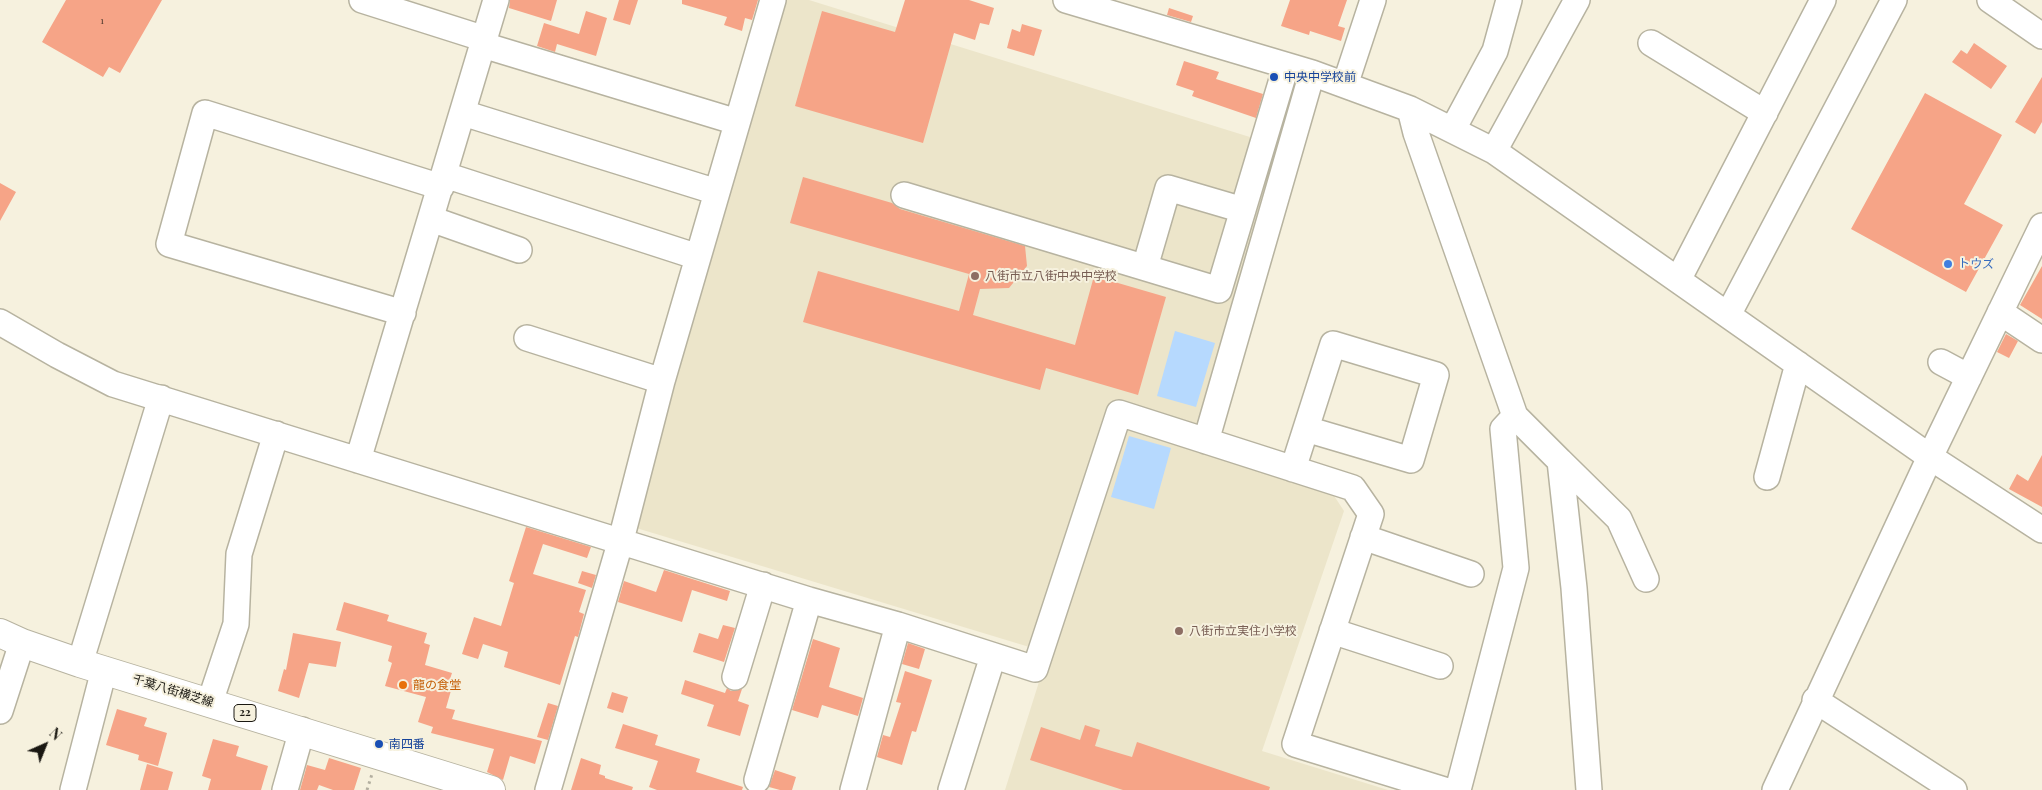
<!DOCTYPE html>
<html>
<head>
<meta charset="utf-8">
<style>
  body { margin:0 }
  #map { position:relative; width:2042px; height:790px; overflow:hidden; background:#f6f1de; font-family:"Playfair Display",serif }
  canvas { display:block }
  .north { position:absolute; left:20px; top:720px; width:50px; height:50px; -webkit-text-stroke:4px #f6f1de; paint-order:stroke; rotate:44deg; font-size:14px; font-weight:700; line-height:20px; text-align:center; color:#1a1812 }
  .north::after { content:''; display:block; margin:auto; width:18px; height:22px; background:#1a1812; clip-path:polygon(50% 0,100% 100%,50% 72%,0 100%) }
</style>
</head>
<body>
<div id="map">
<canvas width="2042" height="790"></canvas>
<div class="north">N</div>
</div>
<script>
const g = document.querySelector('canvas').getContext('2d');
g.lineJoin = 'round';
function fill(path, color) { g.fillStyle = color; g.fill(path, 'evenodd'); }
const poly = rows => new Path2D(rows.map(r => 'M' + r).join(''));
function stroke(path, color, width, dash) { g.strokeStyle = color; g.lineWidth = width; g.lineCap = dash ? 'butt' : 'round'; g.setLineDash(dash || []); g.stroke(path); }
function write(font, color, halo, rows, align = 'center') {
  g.font = font + ' "Playfair Display","Noto Sans JP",serif'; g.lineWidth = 4; g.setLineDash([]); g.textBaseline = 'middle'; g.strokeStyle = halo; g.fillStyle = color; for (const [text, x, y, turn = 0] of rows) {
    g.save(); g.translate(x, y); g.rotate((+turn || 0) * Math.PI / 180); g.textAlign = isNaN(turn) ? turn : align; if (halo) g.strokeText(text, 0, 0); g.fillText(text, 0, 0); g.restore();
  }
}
const built = poly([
  [783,0,809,0,1282,147,1201,433,1115,405,1036,649,633,527],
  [1120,424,1329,488,1344,511,1262,751,1388,790,1005,790]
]);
const water = poly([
  [1175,331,1215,343,1196,407,1157,396],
  [1129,436,1171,448,1154,509,1111,497]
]);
const building = poly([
  [66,0,162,0,120,73,109,67,103,77,42,42],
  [510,0,557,0,551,21,509,8],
  [619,0,638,0,630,25,613,20],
  [682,0,758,0,752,20,745,18,742,31,724,25,727,17,682,4],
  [905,0,969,0,994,8,989,25,980,23,975,40,954,33,923,143,795,106,822,11,895,32],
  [1290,0,1347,0,1338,26,1345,28,1341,41,1310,31,1309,35,1281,26],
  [1169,8,1193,16,1191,22,1167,15],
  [586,11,607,18,596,56,557,44,555,52,537,46,544,23,579,34],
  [1022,24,1042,30,1034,56,1007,48,1012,29,1020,32],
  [1974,43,2007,66,1991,89,1952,62,1961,50,1967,54],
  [1184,61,1219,72,1216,79,1263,94,1256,118,1192,96,1194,91,1176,85],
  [2042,77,2042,122,2035,134,2015,122],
  [1925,93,2002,135,1964,204,2003,225,1966,292,1851,229],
  [803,177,892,203,900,209,1025,246,1027,266,1009,288,980,289,973,315,1075,345,1094,276,1166,297,1138,395,1046,368,1040,390,803,322,818,271,959,311,969,274,790,223],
  [0,183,16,192,0,221],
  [2042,266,2042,319,2020,305],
  [2006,334,2018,341,2009,358,1997,352],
  [2042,455,2042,507,2009,489,2017,474,2028,481],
  [526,527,591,547,587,558,543,544,533,574,586,590,579,612,584,614,578,637,575,636,560,685,504,667,508,652,483,644,478,659,462,654,474,617,501,626,514,583,509,581],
  [664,570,730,591,727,601,692,590,682,622,618,602,624,581,656,592],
  [582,571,596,575,592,588,578,583],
  [344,602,389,615,387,621,427,633,424,643,430,645,425,665,452,673,450,679,454,680,446,708,455,710,452,719,542,741,535,764,510,756,503,780,487,772,494,749,431,733,433,727,418,722,426,697,385,686,392,663,388,661,392,646,336,630],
  [723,625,735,628,724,662,693,652,699,633,718,639],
  [293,633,341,642,336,667,309,663,299,698,278,691,284,669,286,670],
  [813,639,840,648,829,687,863,698,858,716,822,705,818,718,792,710],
  [908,643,925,649,919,669,902,664],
  [905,671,932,680,916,732,912,731,902,765,877,757,883,735,890,737,901,703,896,702],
  [685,680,725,693,727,688,731,691,742,689,738,701,749,705,740,736,707,726,714,705,681,694],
  [612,692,628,697,623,713,607,708],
  [548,703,558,706,548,740,537,737],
  [117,709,147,718,144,726,167,733,158,766,138,760,139,755,106,745],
  [623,724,658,735,655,745,700,759,696,772,743,787,742,790,657,790,649,787,658,761,615,748],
  [1085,725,1100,730,1095,746,1132,757,1137,742,1270,787,1269,790,1123,790,1030,760,1041,727,1080,740],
  [213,739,239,746,236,756,268,766,261,790,208,790,211,779,202,776],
  [329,758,361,768,354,790,333,790,319,785,317,790,300,790,307,765,325,770],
  [581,758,601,765,599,774,605,776,605,778,633,787,632,790,571,790],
  [147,764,173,772,168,790,140,790],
  [775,770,796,777,792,790,780,790,769,787]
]);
const path = poly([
  [367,790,372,774]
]);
const minor = poly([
  [362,0,485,39],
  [1066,0,1312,73,1410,109,1494,151,1930,457,2042,530],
  [1990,0,2042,36],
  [1651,43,1765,113],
  [483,45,737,122],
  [1345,85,1373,0],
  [1410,109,1416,133,1515,416,1560,461,1574,588,1589,790],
  [463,113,717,192],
  [1453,129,1495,51,1509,0],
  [1494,151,1577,0],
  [445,175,698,257],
  [904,195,1219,290,1286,66],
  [431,219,519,250],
  [1145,267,1168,188,1243,210],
  [1678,280,1823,0],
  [2000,312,2042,340],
  [403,313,169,244,205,113,441,187],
  [1728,315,1894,0],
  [0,322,57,355,113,384,809,600,898,625,1035,669,1119,413,1353,488,1371,514,1295,744,1444,790],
  [527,338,662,381],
  [1941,362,1969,377],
  [1206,441,1312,73],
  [358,460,496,0],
  [1560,461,1619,519,1646,579],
  [1293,469,1333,344,1436,375,1411,460,1306,429],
  [1767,477,1798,364],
  [1363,537,1471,574],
  [1332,631,1440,666],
  [80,663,161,398],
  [735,677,763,585],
  [1815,700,1954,790],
  [210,702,236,624,239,554,276,434],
  [0,711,22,643],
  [757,780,809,600],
  [73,790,104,670],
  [285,790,302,730],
  [548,790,621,540,662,381,773,0],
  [853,790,898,625],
  [951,790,993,656],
  [1458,790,1516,568,1503,429,1515,416],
  [1775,790,1930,457,2042,226]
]);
const major = poly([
  [0,633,22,643,80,663,491,790]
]);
const markers = [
  [1274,77,5,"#1a4fb4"],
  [1948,264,5,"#3f7fe0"],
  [975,276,5,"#8d6e63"],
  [1179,631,5,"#8d6e63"],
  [403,685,5,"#e8710a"],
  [379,744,5,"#1a4fb4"]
];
const numberNames = [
  ["1",102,21]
];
const shields = [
  [245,713,22]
];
const shieldNames = [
  ["22",245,713]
];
const transitNames = [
  ["中央中学校前",1284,77],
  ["南四番",389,744]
];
const shopNames = [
  ["トウズ",1958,264]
];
const educationNames = [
  ["八街市立八街中央中学校",985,276],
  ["八街市立実住小学校",1189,631]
];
const foodNames = [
  ["龍の食堂",413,685]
];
const streetNames = [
  ["千葉八街横芝線",173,691,17]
];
fill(built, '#ece5ca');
fill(water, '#b6d9fe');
fill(building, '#f6a487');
stroke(minor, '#b7b3a0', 28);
stroke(major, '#b7b3a0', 30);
stroke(path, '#b3afa0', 3, [2.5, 4]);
stroke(minor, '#fff', 25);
stroke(major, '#fff', 28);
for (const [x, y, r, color] of markers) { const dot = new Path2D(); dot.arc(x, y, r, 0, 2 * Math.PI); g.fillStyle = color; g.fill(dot); stroke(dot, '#f6f1de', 2); }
write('10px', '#513b2f', null, numberNames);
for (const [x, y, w] of shields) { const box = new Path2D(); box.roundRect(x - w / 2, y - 8.5, w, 17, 4); g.fillStyle = '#f6f1de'; g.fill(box); stroke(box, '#1a1812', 1); }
write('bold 11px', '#1a1812', null, shieldNames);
write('12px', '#164399', '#f6f1de', transitNames, 'left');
write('12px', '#366cbe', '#f6f1de', shopNames, 'left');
write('12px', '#785e54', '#f6f1de', educationNames, 'left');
write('12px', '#c56008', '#f6f1de', foodNames, 'left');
write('12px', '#1a1812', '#f6f1de', streetNames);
</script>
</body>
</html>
